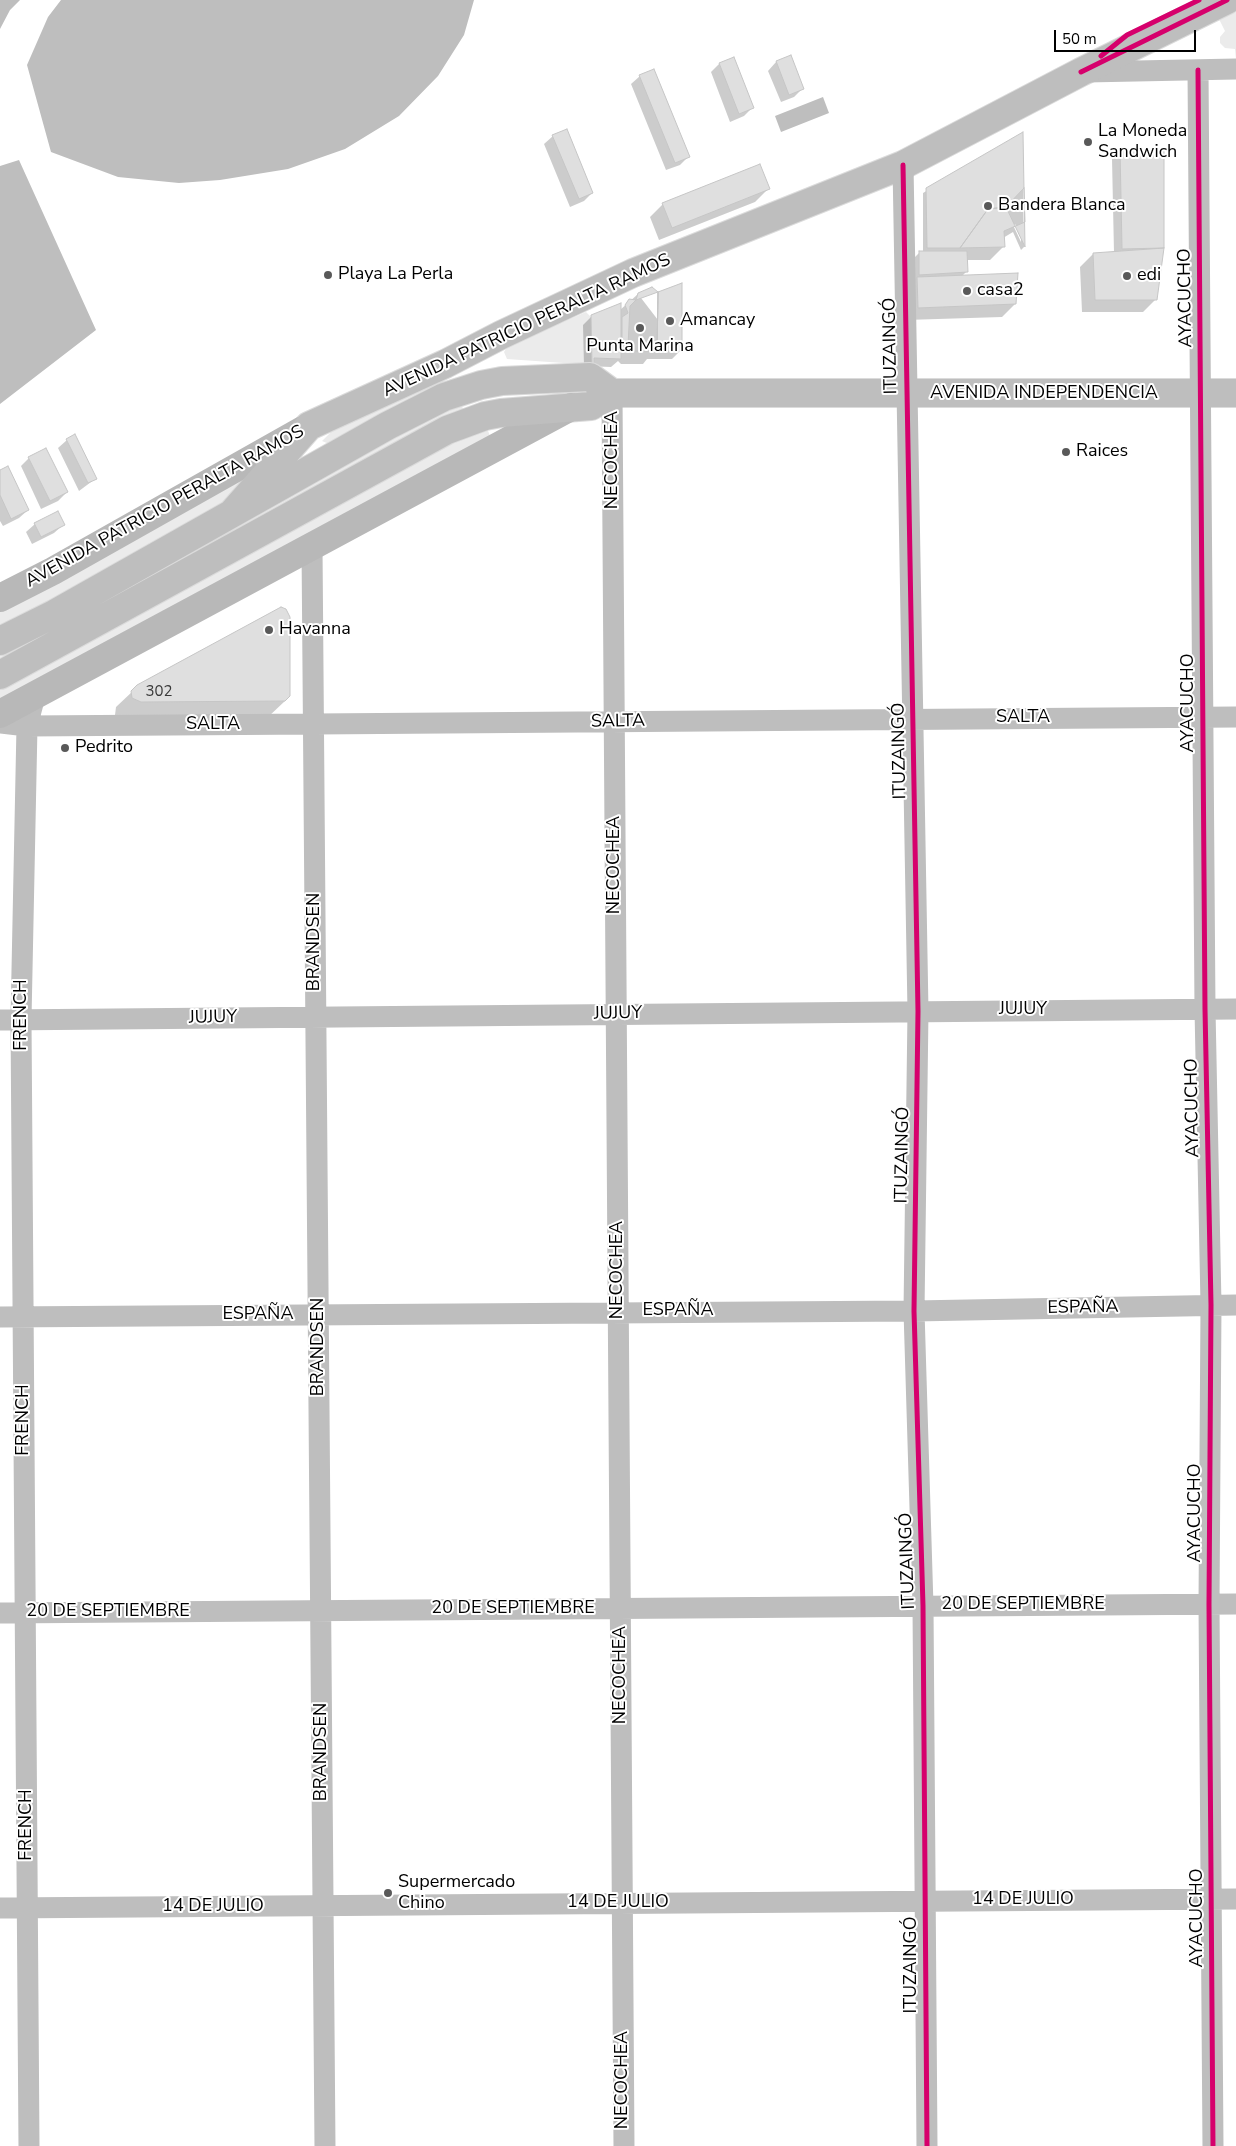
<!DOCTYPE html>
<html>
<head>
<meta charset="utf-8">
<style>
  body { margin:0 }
  #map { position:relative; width:1236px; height:2146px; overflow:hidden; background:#fff; font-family:"Nunito Sans",sans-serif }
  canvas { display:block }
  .scale { position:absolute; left:1054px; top:30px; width:142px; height:22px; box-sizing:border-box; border:2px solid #000; border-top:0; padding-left:6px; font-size:15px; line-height:18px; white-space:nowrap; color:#000; -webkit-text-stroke:4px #fff; paint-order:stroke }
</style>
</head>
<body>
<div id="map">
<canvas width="1236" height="2146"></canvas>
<div class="scale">50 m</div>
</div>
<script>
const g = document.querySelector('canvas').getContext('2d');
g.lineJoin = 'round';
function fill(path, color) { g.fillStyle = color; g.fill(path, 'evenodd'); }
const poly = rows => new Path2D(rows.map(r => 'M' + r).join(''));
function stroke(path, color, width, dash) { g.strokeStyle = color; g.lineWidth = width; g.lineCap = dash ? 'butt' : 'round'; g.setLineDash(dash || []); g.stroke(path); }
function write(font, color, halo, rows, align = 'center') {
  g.font = font + ' "Nunito Sans",sans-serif'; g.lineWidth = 4; g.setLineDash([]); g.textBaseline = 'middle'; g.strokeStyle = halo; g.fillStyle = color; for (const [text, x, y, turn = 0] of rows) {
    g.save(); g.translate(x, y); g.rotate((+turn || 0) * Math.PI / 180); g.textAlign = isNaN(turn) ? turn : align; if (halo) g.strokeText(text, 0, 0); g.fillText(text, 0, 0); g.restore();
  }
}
const green = poly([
  [1236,12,1236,59,1235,49,1225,48,1220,43,1220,37,1225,31,1219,19],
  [586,312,591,317,592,365,507,359,504,352,508,346],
  [440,382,442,383,329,444,322,441,335,428,385,403],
  [461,405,464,410,0,663,0,652,442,410],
  [487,428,490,436,0,705,0,686,452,440],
  [248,476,228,502,0,629,0,611]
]);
const water = poly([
  [0,0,20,0,10,10,0,29],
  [61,0,474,0,464,35,438,76,399,116,345,149,288,169,220,180,179,183,118,177,51,152,27,65,48,17],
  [823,97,829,113,781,132,775,116],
  [19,160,96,330,0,404,0,166]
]);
const shadow = poly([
  [790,57,803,88,794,97,781,102,768,71,776,62],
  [719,64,752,108,744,116,730,122,711,72],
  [640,76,688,157,680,165,666,170,631,84],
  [1022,134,1024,247,1021,250,1013,232,1003,238,1003,247,990,260,966,260,967,271,961,277,1015,304,1002,317,906,320,911,261,919,253,923,253,923,193],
  [1015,224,1021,236,1021,242,1013,225],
  [553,136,592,193,584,201,570,207,544,144],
  [1121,150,1163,248,1156,299,1143,312,1082,312,1080,267,1093,254,1114,253,1112,159],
  [768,189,755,202,659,240,650,217,663,204],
  [638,294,681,350,672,359,647,359,643,364,621,364,618,361,611,367,584,366,583,325,592,316,620,310],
  [67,440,95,479,79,491,58,448],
  [29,458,67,492,58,501,41,509,21,466],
  [0,471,28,510,19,518,3,526,0,521],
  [35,524,63,525,54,533,32,544,26,532],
  [134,690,285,701,267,718,115,715,116,707]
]);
const building = poly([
  [791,55,804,89,789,95,776,61,791,55],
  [734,57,754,108,739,114,719,63,734,57],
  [654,69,690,157,675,163,639,75,654,69],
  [567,129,593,193,579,199,552,135,567,129],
  [1023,132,1025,247,1006,207,988,209,960,248,927,248,926,188,1023,132],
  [1120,149,1164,151,1164,248,1122,249,1120,149],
  [760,164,770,189,672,228,662,203,760,164],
  [1024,188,1025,222,1004,231,1005,247,960,248,988,209,1006,207,1024,188],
  [1164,248,1157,300,1095,300,1093,253,1164,248],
  [919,251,967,251,968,272,919,275,919,251],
  [1018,273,1016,304,918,308,917,277,1018,273],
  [682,283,682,351,657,351,658,292,682,283],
  [652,287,658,292,657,351,634,351,622,339,622,317,628,313,625,305,629,299,636,300,638,293,652,287],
  [658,292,657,351,634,351,628,346,630,306,636,300,658,292],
  [621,303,621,359,594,358,594,365,592,365,591,315,621,303],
  [75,434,97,479,88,483,66,439,75,434],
  [46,448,68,492,50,501,28,457,46,448],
  [8,466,29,510,11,519,0,495,0,470,8,466],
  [58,511,65,525,41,537,34,523,58,511],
  [281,607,286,609,290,617,290,696,285,701,141,702,132,698,131,691,137,685,281,607]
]);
const minor = poly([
  [1198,70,1205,1009,1211,1305,1209,1604,1213,2146],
  [1086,72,1236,69],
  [903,165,918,1011,914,1311,923,1606,927,2146],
  [612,393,624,2146],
  [312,547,325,2146],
  [0,723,27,726,314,724,1236,717],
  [0,1020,1236,1009],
  [0,1317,914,1311,1236,1305],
  [0,1613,1236,1604],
  [0,1908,1236,1899],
  [29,2146,21,1019,27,726,35,696]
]);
const secondary = poly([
  [0,598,53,571,303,430],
  [0,714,571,407]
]);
const primary = poly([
  [612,393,1236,393],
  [234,511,309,426,445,364,501,335,633,273,903,165,1081,72,1227,0],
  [0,641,54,614,387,426,444,397,481,385,502,381,590,377,612,393],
  [0,675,447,430,485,416,501,413,591,406,612,393]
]);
const cycleway = poly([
  [1101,56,1127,35,1199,0],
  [1198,70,1205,1009,1211,1305,1209,1604,1213,2146],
  [1081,72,1227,0],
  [903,165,918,1011,914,1311,923,1606,927,2146]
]);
const markers = [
  [1088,142,5,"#595959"],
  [988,206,5,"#595959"],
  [328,275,5,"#595959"],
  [1127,276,5,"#595959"],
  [967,291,5,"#595959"],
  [670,321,5,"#595959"],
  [640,328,5,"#595959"],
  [1066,452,5,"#595959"],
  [269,630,5,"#595959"],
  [65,748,5,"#595959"],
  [388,1893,5,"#595959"]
];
const numberNames = [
  ["302",159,692]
];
const poiNames = [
  ["La Moneda",1098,132],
  ["Sandwich",1098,153],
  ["Bandera Blanca",998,206],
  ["Playa La Perla",338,275],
  ["edi",1137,276],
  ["casa2",977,291],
  ["Amancay",680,321],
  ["Punta Marina",640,347,"center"],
  ["Raices",1076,452],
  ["Havanna",279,630],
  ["Pedrito",75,748],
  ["Supermercado",398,1883],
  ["Chino",398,1904]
];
const streetNames = [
  ["AYACUCHO",1186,298,-91],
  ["AVENIDA PATRICIO PERALTA RAMOS",527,326,-25],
  ["ITUZAINGÓ",891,346,-91],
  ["AVENIDA INDEPENDENCIA",1044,394],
  ["NECOCHEA",613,460,-90],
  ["AVENIDA PATRICIO PERALTA RAMOS",165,507,-29],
  ["AYACUCHO",1189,703,-90],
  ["SALTA",1023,718],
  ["SALTA",618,722,-1],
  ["SALTA",213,725],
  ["ITUZAINGÓ",900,751,-91],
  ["NECOCHEA",615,865,-90],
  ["BRANDSEN",315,942,-90],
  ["JUJUY",1023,1010],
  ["JUJUY",618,1014,-1],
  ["FRENCH",22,1015,-90],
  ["JUJUY",213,1018,-1],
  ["AYACUCHO",1193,1108,-91],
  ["ITUZAINGÓ",903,1155,-89],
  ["NECOCHEA",618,1270,-90],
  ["ESPAÑA",1083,1308,-1],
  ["ESPAÑA",678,1311],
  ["ESPAÑA",258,1315],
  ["BRANDSEN",319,1347,-90],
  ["FRENCH",24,1420,-90],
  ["AYACUCHO",1196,1513,-90],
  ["ITUZAINGÓ",908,1561,-92],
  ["20 DE SEPTIEMBRE",1023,1605],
  ["20 DE SEPTIEMBRE",513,1609],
  ["20 DE SEPTIEMBRE",108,1612],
  ["NECOCHEA",621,1675,-90],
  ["BRANDSEN",322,1752,-90],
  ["FRENCH",27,1825,-90],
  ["14 DE JULIO",1023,1900],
  ["14 DE JULIO",618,1903],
  ["14 DE JULIO",213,1907],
  ["AYACUCHO",1198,1918,-90],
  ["ITUZAINGÓ",912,1965,-90],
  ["NECOCHEA",623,2080,-90]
];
fill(green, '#ebebeb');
fill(water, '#bebebe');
fill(shadow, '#0003');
fill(building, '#dfdfdf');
stroke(building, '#c6c6c6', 1);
stroke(primary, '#dbdbdb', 30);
stroke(minor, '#bebebe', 21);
stroke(secondary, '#b8b8b8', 28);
stroke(primary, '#bebebe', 28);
stroke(cycleway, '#d6006c', 5);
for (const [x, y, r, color] of markers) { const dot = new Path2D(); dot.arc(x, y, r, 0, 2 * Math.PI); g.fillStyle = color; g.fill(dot); stroke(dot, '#fff', 2); }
write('15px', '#383838', null, numberNames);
write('18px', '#000', '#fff', poiNames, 'left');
write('18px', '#000', '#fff', streetNames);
</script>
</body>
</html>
